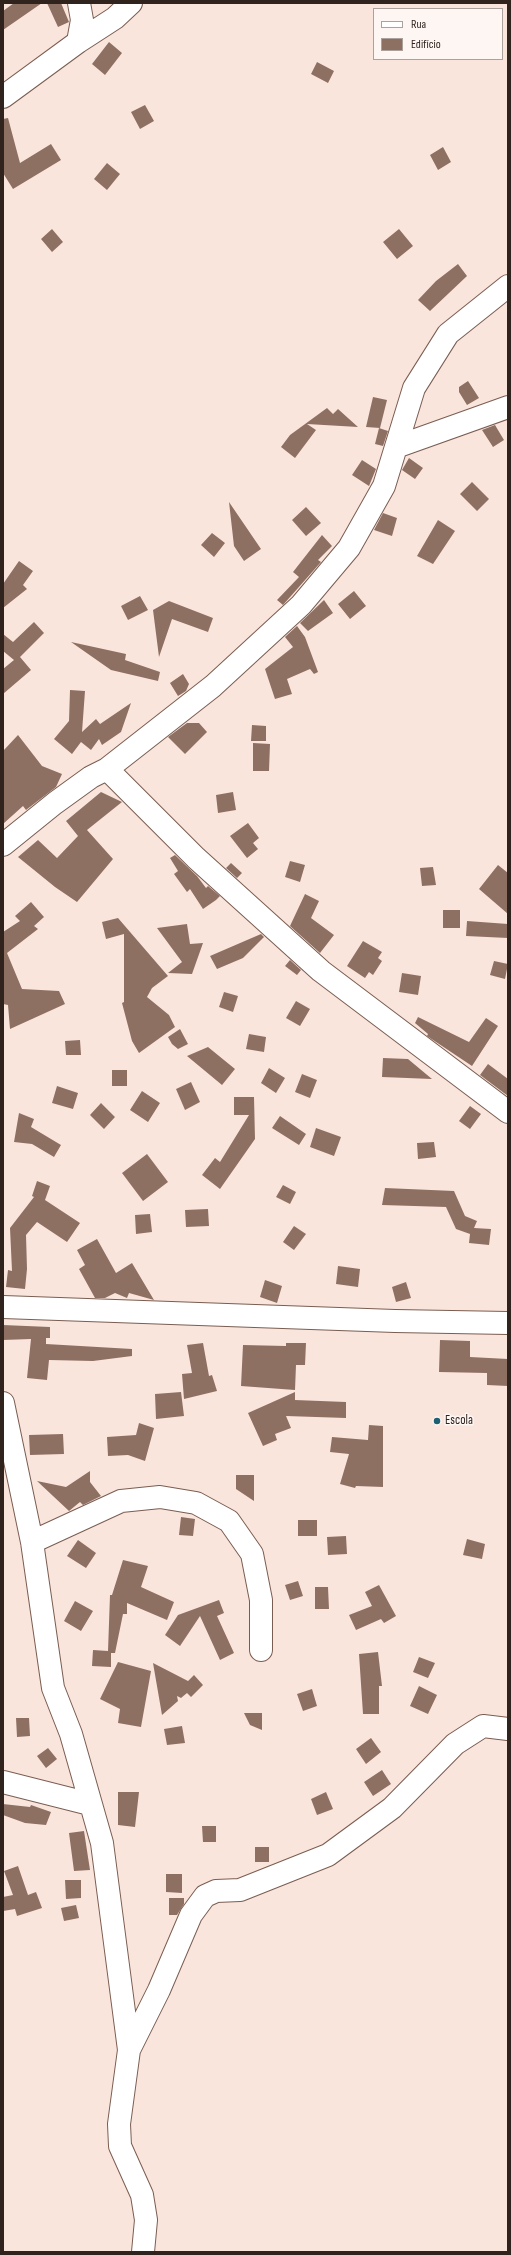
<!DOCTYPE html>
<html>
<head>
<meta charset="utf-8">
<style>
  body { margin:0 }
  #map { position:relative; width:511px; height:2255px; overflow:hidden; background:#fae5dd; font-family:"Sofia Sans Condensed",sans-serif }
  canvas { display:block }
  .frame { position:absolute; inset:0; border:4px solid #30231e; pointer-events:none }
  .legend { position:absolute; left:373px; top:8px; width:130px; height:52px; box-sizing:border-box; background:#fdf6f3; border:1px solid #aba29e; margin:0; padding:5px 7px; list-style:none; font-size:12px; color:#30231e }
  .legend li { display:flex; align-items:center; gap:8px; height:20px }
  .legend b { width:20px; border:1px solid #aba29e }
</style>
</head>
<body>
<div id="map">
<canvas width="511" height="2255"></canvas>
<div class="frame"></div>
<ul class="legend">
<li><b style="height:5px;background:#fff"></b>Rua</li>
<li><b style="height:11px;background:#8e7063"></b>Edifício</li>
</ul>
</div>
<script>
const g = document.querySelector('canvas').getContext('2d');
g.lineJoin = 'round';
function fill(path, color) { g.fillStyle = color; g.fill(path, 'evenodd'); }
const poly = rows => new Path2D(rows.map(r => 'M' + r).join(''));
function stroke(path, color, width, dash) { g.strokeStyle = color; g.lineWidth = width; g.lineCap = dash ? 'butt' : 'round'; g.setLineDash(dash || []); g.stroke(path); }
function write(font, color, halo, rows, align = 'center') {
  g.font = font + ' "Sofia Sans Condensed",sans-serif'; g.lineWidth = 3; g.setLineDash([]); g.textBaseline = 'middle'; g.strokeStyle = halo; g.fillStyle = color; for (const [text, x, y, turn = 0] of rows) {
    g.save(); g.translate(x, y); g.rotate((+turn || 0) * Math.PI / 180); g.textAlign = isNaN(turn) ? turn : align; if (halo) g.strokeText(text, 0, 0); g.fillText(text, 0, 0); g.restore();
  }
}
const building = poly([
  [14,3,42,3,3,30,3,11],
  [47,3,61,3,69,22,58,27],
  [109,42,122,53,105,75,92,64],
  [317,62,334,71,328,83,311,74],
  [145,105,154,121,140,129,131,112],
  [8,118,20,163,51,144,61,160,13,189,3,173,3,119],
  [443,147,451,162,438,170,430,155],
  [107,163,120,174,107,190,94,179],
  [52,229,63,242,52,252,41,239],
  [399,229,413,246,397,259,383,242],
  [458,264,467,276,430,311,418,300,436,281],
  [468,381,479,398,467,405,459,392,459,387],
  [373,397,387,400,380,428,366,427],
  [327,408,333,414,338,409,358,427,307,424,316,430,295,458,281,447,290,435],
  [495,425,504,440,493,447,482,430],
  [379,428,388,431,383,446,375,444],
  [409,458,423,468,415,479,402,470],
  [362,460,376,469,369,486,352,475],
  [472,482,489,499,477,511,460,494],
  [229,502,261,549,244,561,234,546],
  [306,507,321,523,306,536,292,520],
  [383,513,397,518,392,536,374,530],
  [438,520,455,531,433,564,417,556],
  [212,533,225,543,214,557,201,545],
  [322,535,332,546,318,560,321,562,283,605,277,600,299,577,293,572],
  [19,561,33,571,23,585,27,589,3,608,3,584],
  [354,591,366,606,350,619,338,604],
  [140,596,148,610,128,620,121,606],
  [324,600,333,613,308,631,300,623],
  [169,601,213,618,208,632,172,619,159,657,153,610],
  [34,622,44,633,20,657,31,670,3,694,3,669,14,660,3,651,3,634,13,642],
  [297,626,305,637,318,672,314,674,310,669,287,679,292,694,275,699,265,669,293,647,285,637],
  [71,642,126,654,125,660,160,672,158,681,111,670],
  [183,674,189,684,186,691,178,696,170,683],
  [70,690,85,691,82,732,96,719,100,724,131,703,121,732,102,745,99,739,91,750,81,742,72,754,54,739,69,721],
  [187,723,199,723,207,732,185,754,168,737],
  [252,725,266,726,266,741,251,741],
  [18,735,42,766,62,774,56,787,26,810,23,806,3,824,3,751],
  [253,743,270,744,269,771,253,771],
  [101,792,122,802,87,830,113,859,77,902,55,887,18,857,38,840,57,858,78,836,66,821],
  [233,792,236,810,218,813,216,795],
  [248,823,259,838,253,843,258,849,247,858,230,836],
  [175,855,197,876,206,888,208,886,220,896,216,900,203,909,190,889,187,892,174,874,178,871,170,858],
  [290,861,305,865,300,882,285,877],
  [231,863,242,873,237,878,226,868],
  [498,865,508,873,508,914,479,889],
  [433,867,436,885,422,886,420,868],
  [305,894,319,901,311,918,334,935,320,953,290,926],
  [31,902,44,917,34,926,38,929,7,953,22,989,59,991,65,1004,10,1029,8,1005,3,1004,3,932,20,921,15,916],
  [443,910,460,910,460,928,443,928],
  [118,918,168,976,152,988,147,997,169,1015,175,1027,139,1053,132,1041,122,1003,124,1002,124,934,106,939,102,922],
  [467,921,508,924,508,938,466,936],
  [187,924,190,944,203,943,192,974,168,973,182,962,157,928],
  [261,934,264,937,243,958,217,969,210,956],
  [363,941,382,952,378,958,382,961,373,975,369,972,365,978,347,966],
  [290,960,301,970,297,975,285,966],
  [494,961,508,964,505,979,490,975],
  [402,973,421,976,418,995,399,992],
  [224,992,238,996,233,1012,219,1007],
  [296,1001,310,1009,300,1026,286,1018],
  [418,1017,469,1042,486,1018,498,1026,472,1066,427,1036,428,1034,415,1023],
  [180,1029,188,1044,178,1049,172,1044,168,1037],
  [249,1034,266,1037,264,1052,246,1049],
  [80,1040,81,1055,66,1055,65,1041],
  [208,1047,235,1069,222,1085,187,1056],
  [383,1058,408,1059,432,1079,382,1077],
  [488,1064,508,1079,508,1096,480,1075],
  [269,1068,285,1078,276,1093,261,1083],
  [112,1070,127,1070,127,1086,112,1086],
  [302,1074,317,1080,310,1098,295,1092],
  [191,1082,200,1102,185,1110,176,1089],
  [57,1086,78,1093,73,1109,52,1103],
  [142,1091,160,1103,148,1122,130,1110],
  [234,1097,254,1097,255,1139,220,1189,202,1175,215,1158,220,1162,249,1115,234,1115],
  [101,1103,115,1117,104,1129,90,1115],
  [470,1106,481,1114,470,1129,459,1121],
  [19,1113,34,1119,31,1127,61,1145,54,1157,32,1144,14,1142],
  [280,1116,306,1134,299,1145,272,1128],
  [316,1128,341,1137,334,1156,310,1147],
  [434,1142,436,1157,418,1159,417,1143],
  [147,1154,168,1182,143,1201,122,1173],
  [37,1181,50,1186,45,1200,80,1223,67,1242,37,1222,26,1235,27,1269,25,1289,6,1287,8,1270,12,1271,10,1228,34,1197,32,1196],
  [283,1185,296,1192,290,1204,276,1197],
  [385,1188,454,1191,465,1216,477,1221,474,1228,491,1229,489,1245,469,1243,470,1234,456,1229,446,1207,382,1205],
  [208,1209,209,1226,186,1227,185,1210],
  [150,1214,152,1232,136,1234,135,1215],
  [294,1226,306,1234,294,1250,283,1242],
  [97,1239,116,1273,132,1263,154,1300,129,1293,127,1298,115,1293,105,1298,95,1298,79,1269,85,1265,77,1250],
  [338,1266,360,1269,358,1287,336,1284],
  [265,1280,282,1286,277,1303,260,1297],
  [406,1282,411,1298,396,1302,392,1287],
  [3,1325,50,1327,50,1338,46,1338,46,1344,132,1349,132,1356,93,1361,49,1360,47,1380,27,1378,31,1339,3,1340],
  [440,1340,470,1341,470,1357,508,1359,508,1386,487,1385,487,1373,439,1372],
  [203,1343,209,1376,212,1375,217,1391,184,1399,182,1374,192,1373,187,1345],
  [286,1343,306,1343,305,1365,296,1365,295,1390,241,1386,243,1345,286,1346],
  [181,1392,184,1416,156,1419,155,1394],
  [295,1392,295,1400,346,1402,346,1418,286,1416,291,1428,275,1434,277,1440,263,1446,248,1413],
  [139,1423,154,1428,145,1461,128,1455,108,1456,107,1437,136,1435],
  [369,1425,383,1426,383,1487,356,1486,355,1488,340,1484,349,1454,330,1452,332,1437,368,1440],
  [63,1434,64,1454,30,1455,29,1435],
  [90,1471,90,1482,101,1496,83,1505,80,1502,69,1511,37,1481,66,1487],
  [236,1475,254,1475,254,1501,236,1489],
  [181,1517,195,1519,193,1536,179,1535],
  [298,1520,317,1520,317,1536,298,1536],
  [346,1536,347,1554,328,1555,327,1537],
  [467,1539,485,1544,482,1559,463,1555],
  [78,1540,96,1553,86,1568,67,1556],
  [123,1560,148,1566,141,1587,174,1602,167,1620,127,1603,127,1614,123,1614,115,1653,111,1653,111,1667,92,1666,93,1650,108,1651,110,1595,112,1595],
  [298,1581,303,1596,290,1600,285,1585],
  [379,1585,396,1616,384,1623,381,1619,356,1630,349,1615,372,1606,365,1592],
  [315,1587,328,1587,329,1609,315,1609],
  [219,1600,224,1613,217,1616,234,1653,220,1660,200,1616,180,1646,165,1635,178,1615],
  [75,1601,93,1611,81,1631,64,1621],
  [378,1652,382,1686,379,1686,379,1714,363,1714,359,1654],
  [419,1657,435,1663,428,1678,413,1672],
  [118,1662,151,1671,141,1727,118,1723,120,1709,100,1699],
  [153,1663,188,1681,194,1675,203,1685,191,1697,187,1693,181,1698,177,1696,178,1701,162,1715],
  [419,1686,437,1695,428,1714,410,1706],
  [312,1689,317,1706,303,1711,297,1694],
  [244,1713,262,1713,262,1730,250,1725],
  [16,1718,29,1718,30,1736,17,1737],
  [182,1726,185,1743,167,1745,164,1729],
  [371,1738,381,1752,366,1764,356,1749],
  [48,1748,57,1759,46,1768,37,1756],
  [382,1770,391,1784,373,1796,364,1782],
  [118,1792,139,1792,135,1827,118,1825],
  [326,1792,333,1809,317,1815,311,1799],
  [3,1804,30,1807,31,1805,51,1812,46,1825,25,1823,3,1815],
  [202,1826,216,1826,216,1842,203,1842],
  [84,1831,90,1870,74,1871,69,1833],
  [255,1847,269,1847,269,1862,255,1862],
  [18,1866,28,1895,36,1892,42,1908,17,1916,15,1909,3,1911,3,1897,13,1895,4,1871],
  [166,1874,182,1874,182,1893,166,1892],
  [65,1880,81,1880,81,1898,66,1899],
  [169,1898,184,1898,184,1904,177,1915,169,1915],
  [76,1905,79,1918,64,1921,61,1908]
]);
const minor = poly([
  [78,42,115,18,131,3],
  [3,97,78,42,82,20,79,3],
  [396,447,508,407],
  [107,769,196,858,321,971,508,1112],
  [3,845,55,803,91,777,107,769,213,686,301,605,349,548,384,486,414,388,448,334,508,286],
  [3,1307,395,1321,508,1323],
  [3,1403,32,1542,53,1688,71,1734,102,1843,129,2050,119,2124,120,2146,142,2195,146,2220,143,2252],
  [32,1542,121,1501,160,1497,196,1503,229,1521,252,1554,261,1600,261,1650],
  [3,1782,90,1804],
  [129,2050,159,1990,191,1915,205,1896,216,1891,240,1890,328,1855,392,1808,455,1744,483,1726,508,1729]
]);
const markers = [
  [437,1421,4,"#1e5f73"]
];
const poiNames = [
  ["Escola",445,1421]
];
fill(building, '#8e7063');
stroke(minor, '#7a5d51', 24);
stroke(minor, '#fff', 22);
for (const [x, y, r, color] of markers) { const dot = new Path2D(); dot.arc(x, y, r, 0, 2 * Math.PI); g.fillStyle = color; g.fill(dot); stroke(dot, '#fdf6f3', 1.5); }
write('13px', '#30231e', '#fdf6f3', poiNames, 'left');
</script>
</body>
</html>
